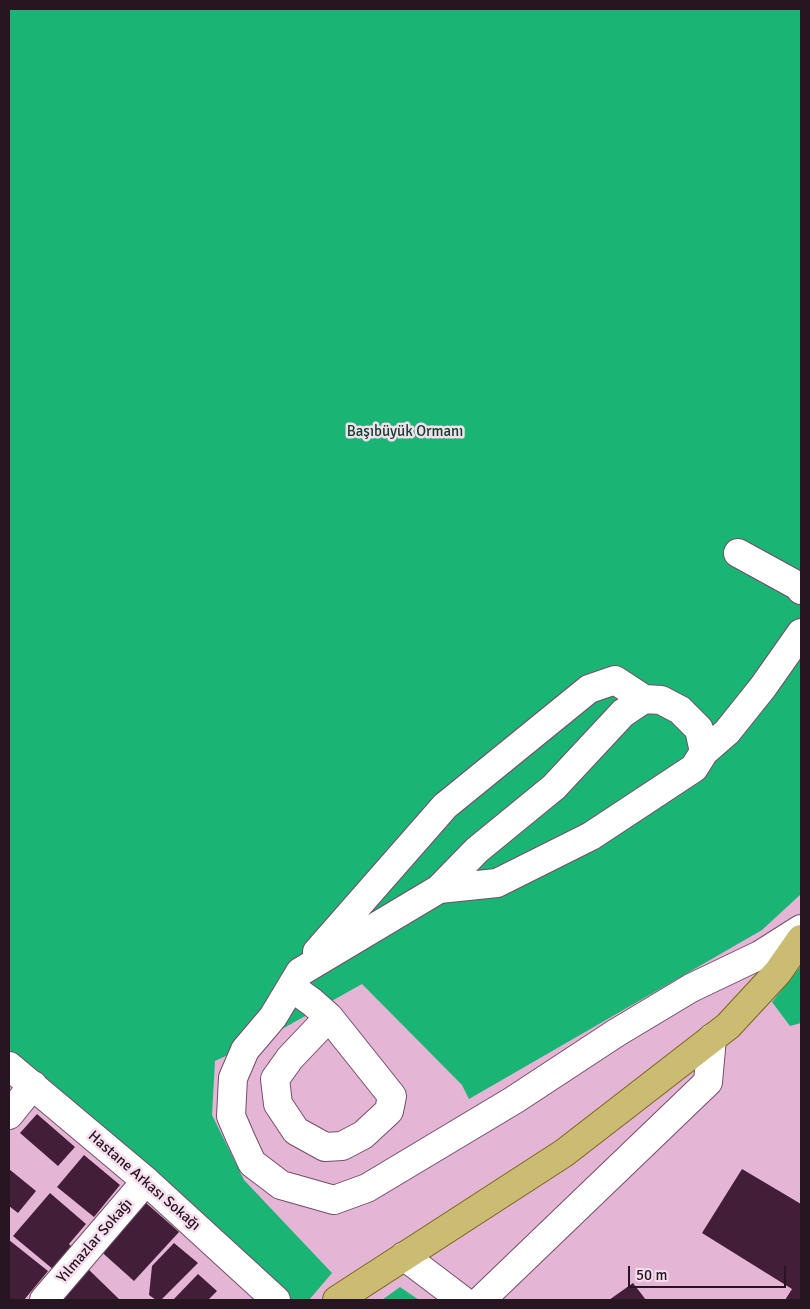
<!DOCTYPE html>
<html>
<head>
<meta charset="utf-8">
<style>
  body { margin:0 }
  #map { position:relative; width:810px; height:1309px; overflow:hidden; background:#e4b5d5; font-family:Signika,sans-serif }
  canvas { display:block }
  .frame { position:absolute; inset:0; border:10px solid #271622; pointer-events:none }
  .scale { position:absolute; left:628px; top:1266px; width:158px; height:22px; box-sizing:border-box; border:2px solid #271622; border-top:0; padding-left:6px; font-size:15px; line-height:18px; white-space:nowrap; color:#271622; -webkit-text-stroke:4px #f6deee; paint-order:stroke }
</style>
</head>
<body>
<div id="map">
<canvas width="810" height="1309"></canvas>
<div class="frame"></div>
<div class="scale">50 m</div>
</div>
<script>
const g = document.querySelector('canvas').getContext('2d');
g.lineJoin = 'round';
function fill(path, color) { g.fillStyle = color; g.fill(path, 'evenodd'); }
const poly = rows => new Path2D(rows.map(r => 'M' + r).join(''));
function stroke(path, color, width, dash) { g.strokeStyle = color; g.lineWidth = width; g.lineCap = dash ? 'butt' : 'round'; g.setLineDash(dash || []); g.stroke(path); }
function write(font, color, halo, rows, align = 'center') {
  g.font = font + ' Signika,sans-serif'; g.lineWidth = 5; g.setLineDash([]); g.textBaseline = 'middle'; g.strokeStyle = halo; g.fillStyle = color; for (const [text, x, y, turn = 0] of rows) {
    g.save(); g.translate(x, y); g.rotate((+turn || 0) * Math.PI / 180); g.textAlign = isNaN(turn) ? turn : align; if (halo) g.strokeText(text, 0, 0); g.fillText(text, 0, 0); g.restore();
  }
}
const green = poly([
  [9,9,801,9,801,894,762,930,469,1099,462,1085,362,984,275,1033,215,1061,212,1115,244,1180,332,1273,309,1300,289,1300,39,1077,9,1053],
  [801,966,801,1023,790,1026,772,1002],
  [400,1287,419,1300,382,1300]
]);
const building = poly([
  [37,1114,75,1147,58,1166,20,1133],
  [84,1155,120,1185,94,1217,57,1187],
  [9,1169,36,1191,18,1213,9,1206],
  [742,1169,801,1204,801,1300,785,1300,792,1289,702,1233],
  [50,1193,86,1224,69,1244,72,1247,54,1270,13,1236],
  [145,1202,179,1232,134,1281,96,1247],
  [9,1240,48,1271,24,1300,9,1300],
  [174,1243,198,1263,161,1300,156,1300,149,1295,152,1266],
  [85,1266,120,1300,52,1300],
  [198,1274,217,1291,208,1300,173,1300],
  [633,1283,646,1300,609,1300]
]);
const minor = poly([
  [738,553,800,587,801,590],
  [704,752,727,732,763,687,801,633],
  [439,889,497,883,591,836,694,768,704,752,699,729,680,710,661,700,644,699,623,713,554,787,477,850,439,889,300,972,273,1017,245,1050,233,1078,231,1116,240,1137,252,1163,281,1185,334,1200,367,1188,514,1100,616,1033,691,988,760,955,801,929],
  [317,952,445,806,589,689,615,680,644,699],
  [291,987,312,1002,329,1017,392,1096,389,1111,363,1135,342,1146,325,1147,296,1131,278,1104,275,1079,290,1058,329,1017],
  [9,1066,146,1181,276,1300],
  [9,1115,33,1085],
  [404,1256,462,1300],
  [44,1300,146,1181],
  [481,1300,708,1082,712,1038]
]);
const major = poly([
  [337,1300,564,1153,728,1026,778,972,801,939]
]);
const parkNames = [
  ["Başıbüyük Ormanı",405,432]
];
const streetNames = [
  ["Hastane Arkası Sokağı",144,1181,41],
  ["Yılmazlar Sokağı",95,1241,-49]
];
fill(green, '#1ab474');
fill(building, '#421e38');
stroke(minor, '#754d69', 30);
stroke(major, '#7a661a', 30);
stroke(minor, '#fff', 28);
stroke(major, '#cabd73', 28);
write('15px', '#094329', '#f6deee', parkNames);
write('15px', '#271622', '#f6deee', streetNames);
</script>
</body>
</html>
